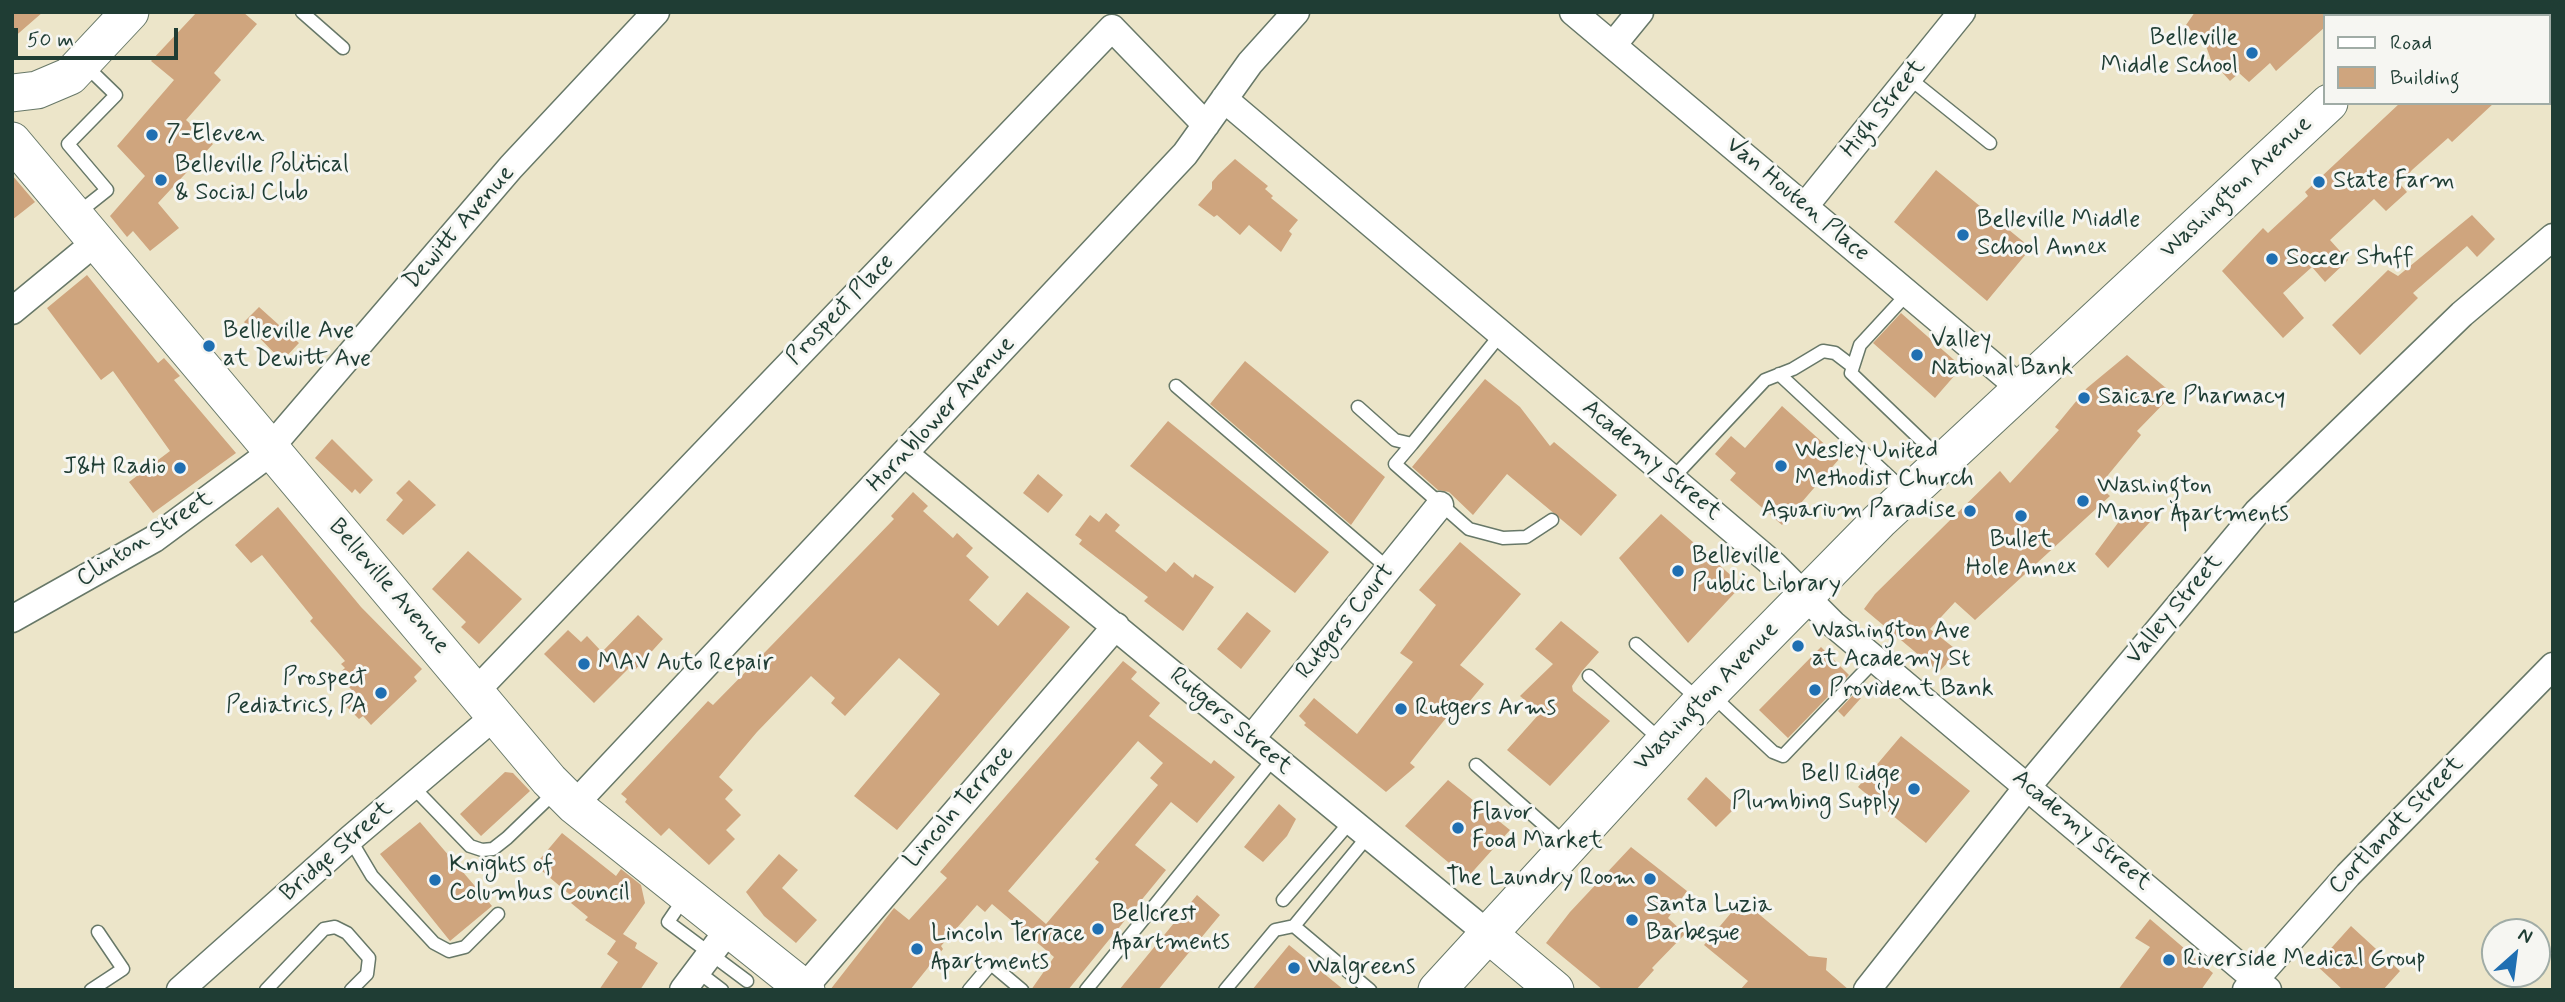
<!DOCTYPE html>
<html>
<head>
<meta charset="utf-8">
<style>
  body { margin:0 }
  #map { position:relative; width:2565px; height:1002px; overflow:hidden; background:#ece5c9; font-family:Mynerve,sans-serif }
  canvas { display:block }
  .frame { position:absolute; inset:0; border:14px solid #1f3d34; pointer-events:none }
  .legend { position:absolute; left:2323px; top:14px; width:228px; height:91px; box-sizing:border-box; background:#f6f6f2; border:2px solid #a0aca6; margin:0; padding:9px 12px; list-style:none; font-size:21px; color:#1f3d34 }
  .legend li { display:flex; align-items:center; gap:14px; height:35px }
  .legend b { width:35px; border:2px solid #a0aca6 }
  .north { position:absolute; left:2481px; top:918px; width:70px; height:70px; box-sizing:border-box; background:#f6f6f2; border:2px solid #a0aca6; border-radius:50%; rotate:28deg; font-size:19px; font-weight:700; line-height:28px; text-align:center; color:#1f3d34 }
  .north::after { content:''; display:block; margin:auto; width:24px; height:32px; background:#1f6fb2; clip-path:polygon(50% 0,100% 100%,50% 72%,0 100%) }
  .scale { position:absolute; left:14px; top:28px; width:164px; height:32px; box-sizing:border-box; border:4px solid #1f3d34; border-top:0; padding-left:9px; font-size:21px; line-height:24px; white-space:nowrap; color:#1f3d34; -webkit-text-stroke:5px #f6f6f2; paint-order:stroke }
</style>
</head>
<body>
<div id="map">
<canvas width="2565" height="1002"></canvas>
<div class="frame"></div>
<ul class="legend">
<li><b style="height:9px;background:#fff"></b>Road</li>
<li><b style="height:19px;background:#cfa57e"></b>Building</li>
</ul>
<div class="north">N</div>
<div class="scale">50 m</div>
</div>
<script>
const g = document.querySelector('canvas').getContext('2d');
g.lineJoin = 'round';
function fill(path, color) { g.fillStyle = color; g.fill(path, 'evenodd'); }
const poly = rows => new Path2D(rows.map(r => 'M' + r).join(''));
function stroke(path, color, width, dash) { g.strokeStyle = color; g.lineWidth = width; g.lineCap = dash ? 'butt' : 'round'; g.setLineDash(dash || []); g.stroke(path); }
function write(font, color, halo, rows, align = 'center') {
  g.font = font + ' Mynerve,sans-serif'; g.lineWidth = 6; g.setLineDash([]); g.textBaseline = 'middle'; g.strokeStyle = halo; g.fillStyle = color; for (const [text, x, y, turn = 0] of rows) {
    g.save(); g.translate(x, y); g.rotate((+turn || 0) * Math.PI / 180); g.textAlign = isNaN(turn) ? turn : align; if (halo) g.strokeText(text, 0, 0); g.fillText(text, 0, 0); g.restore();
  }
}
const building = poly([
  [12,12,43,12,12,39],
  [197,12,243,12,257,24,214,73,221,80,186,120,213,144,158,203,179,228,150,251,133,231,127,237,110,216,145,176,117,146,174,80,151,61],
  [2195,12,2325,12,2325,27,2276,71,2270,63,2249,82,2239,73,2230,81,2211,60,2206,46,2186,25],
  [2400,103,2494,103,2452,142,2448,138,2412,170,2400,184,2407,192,2386,211,2374,199,2330,240,2348,260,2325,282,2312,267,2283,293,2304,318,2283,338,2222,271,2263,228,2268,233,2308,196,2305,192],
  [1235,159,1268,186,1265,189,1273,196,1271,198,1298,220,1289,231,1292,234,1281,252,1249,225,1240,235,1217,215,1214,217,1198,205,1212,189,1212,182,1218,175],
  [1936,170,2031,248,1987,301,1894,222],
  [12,175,35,202,12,220],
  [2472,215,2495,239,2477,257,2467,246,2413,293,2418,298,2360,355,2332,325,2388,270,2398,276],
  [87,275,158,363,164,358,180,376,174,380,236,453,153,513,129,482,170,451,113,371,101,380,47,308],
  [259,307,299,343,282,361,244,322],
  [1901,313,1962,367,1935,398,1873,343],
  [2127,355,2173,394,2137,431,2141,435,2099,486,2110,496,1975,620,1955,602,1930,629,1958,651,1939,672,1864,609,1875,594,2000,471,2010,483,2059,430,2055,427,2087,388],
  [1245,361,1385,477,1351,525,1210,404],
  [1485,379,1520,407,1550,446,1554,442,1617,495,1581,536,1507,474,1473,515,1449,492,1438,490,1412,467],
  [1782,406,1840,458,1782,525,1730,480,1736,473,1715,454,1731,436,1745,448],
  [1168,421,1329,552,1295,593,1130,466],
  [332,439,373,480,360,494,355,489,352,493,315,458],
  [1038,474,1063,495,1048,513,1023,493],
  [409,480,436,505,403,535,386,520,403,500,396,493],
  [913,492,928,506,923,511,953,538,957,533,973,548,966,556,989,577,969,600,998,626,1027,592,1070,627,897,830,854,796,940,694,899,658,845,716,831,703,835,698,811,676,757,732,719,777,733,790,725,799,741,815,726,830,735,839,709,865,669,828,661,836,625,802,627,799,621,794,708,701,713,705,769,648,894,519,891,516],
  [278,507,361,607,422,669,414,677,417,681,371,725,363,716,359,719,345,705,356,695,338,674,345,668,341,664,345,661,310,621,313,618,262,555,251,563,235,545],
  [2136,508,2150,522,2108,568,2095,554,2126,512,2131,517],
  [1106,513,1120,525,1115,531,1166,572,1174,562,1193,578,1195,574,1214,587,1183,631,1144,601,1148,597,1079,544,1082,540,1075,535,1090,515,1099,522],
  [1661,514,1742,585,1688,643,1619,558],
  [1460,542,1521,594,1460,665,1484,684,1460,713,1454,708,1410,763,1415,767,1386,792,1304,725,1306,723,1299,716,1314,698,1357,734,1413,662,1400,653,1436,605,1419,590],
  [468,551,522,599,479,644,461,627,466,622,432,589],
  [1247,612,1271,631,1241,669,1217,649],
  [638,615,663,639,635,670,631,666,594,703,544,654,568,630,581,642,587,636,602,652],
  [1561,621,1599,652,1582,671,1572,686,1573,691,1610,721,1550,786,1507,750,1540,713,1520,696,1553,664,1535,649],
  [1821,647,1849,675,1788,738,1759,710],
  [1123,661,1137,672,1131,679,1160,703,1149,716,1211,764,1214,760,1235,777,1197,823,1171,802,1135,845,1166,870,1068,990,1031,990,1054,957,992,904,985,912,977,905,941,946,943,949,910,990,830,990,894,908,909,920,947,878,940,872],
  [1138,741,1163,763,1150,778,1158,785,1095,859,1099,862,1046,924,1008,891],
  [1855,693,1861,698,1844,717,1838,711],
  [1901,736,1970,791,1926,843,1858,787],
  [505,772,513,773,530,791,481,836,460,814],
  [1706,777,1737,806,1716,827,1687,799],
  [1448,780,1510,830,1467,878,1405,826],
  [1279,804,1296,819,1287,836,1263,862,1244,847],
  [420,822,492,906,450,941,380,854],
  [562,833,616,876,621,869,641,885,645,903,623,934,637,943,635,948,658,963,640,990,599,990,618,962,607,954,616,941,585,920,588,917,571,903,575,899,535,865],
  [1631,847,1687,891,1668,918,1685,934,1652,968,1654,970,1636,990,1603,990,1546,943,1570,912],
  [779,854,798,870,782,888,817,920,796,943,764,916,746,892],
  [1197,895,1220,915,1158,990,1119,990],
  [1742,900,1809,956,1827,958,1826,970,1849,990,1740,990,1748,981,1704,945],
  [2150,919,2213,973,2201,990,2118,990,2150,947,2135,938],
  [2351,926,2400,971,2383,990,2343,990,2316,965],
  [1289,945,1344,990,1252,990]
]);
const lane = poly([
  [302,12,343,48],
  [2549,38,2553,36],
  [1909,78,1990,143],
  [78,213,107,190,68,144,116,95,84,64],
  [1908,293,1860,345,1851,373,1942,460],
  [1779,374,1907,493],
  [1176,386,1389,569],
  [1358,407,1395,440,1412,444,1501,334],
  [1412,444,1395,464,1469,529,1503,538,1526,537,1552,520],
  [1672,479,1765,380,1793,369,1823,351,1835,353,1852,366],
  [1636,644,1698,699],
  [1589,676,1663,742],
  [1713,696,1773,752,1783,756,1876,659],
  [1476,765,1567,845],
  [412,786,470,846,482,850,493,849,507,838,555,792],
  [350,839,372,876,434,943,449,951,465,947,498,914],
  [685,897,668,922,747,981],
  [1283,900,1351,821],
  [1294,926,1370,990],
  [697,971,722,990],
  [91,990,123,969,98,932],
  [266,990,324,929,335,927,347,933,369,958,367,974,351,990],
  [969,990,991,964,1022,990],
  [1086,990,1274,758],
  [1225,990,1275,930,1294,926,1368,836]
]);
const street = poly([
  [1573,12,2020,388],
  [2480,12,2484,16],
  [1613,45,1640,12],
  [2549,80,2553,84],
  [1224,99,1774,565,1833,624,2268,990],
  [1805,206,1962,12],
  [12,311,97,241],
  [905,454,1487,933],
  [12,619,154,539,258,462,511,167,656,12],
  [476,691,1112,28,1206,125],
  [1251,739,1440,505],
  [574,805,1185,154,1250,63,1296,12],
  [804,988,1116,626],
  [180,990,350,839,495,716],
  [683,990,729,929],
  [1867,990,2028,786,2257,512,2462,314,2553,237],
  [2246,990,2348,875,2553,666]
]);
const secondary = poly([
  [2423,16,2427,12],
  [12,93,37,90,70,76,130,12],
  [12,141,549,780,574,805,806,990],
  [1487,933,1555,990],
  [1437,990,1701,702,1879,521,2329,103]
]);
const markers = [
  [2252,53,7,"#1f6fb2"],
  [152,135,7,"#1f6fb2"],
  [161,180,7,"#1f6fb2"],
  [2319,182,7,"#1f6fb2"],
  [1963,235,7,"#1f6fb2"],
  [2272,259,7,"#1f6fb2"],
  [209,346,7,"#1f6fb2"],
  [1917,355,7,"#1f6fb2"],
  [2084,398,7,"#1f6fb2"],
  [1781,466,7,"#1f6fb2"],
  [180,468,7,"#1f6fb2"],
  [2083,501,7,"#1f6fb2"],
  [1970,511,7,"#1f6fb2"],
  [2021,516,7,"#1f6fb2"],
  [1678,571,7,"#1f6fb2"],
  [1798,646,7,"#1f6fb2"],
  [584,664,7,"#1f6fb2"],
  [1815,690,7,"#1f6fb2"],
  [381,693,7,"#1f6fb2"],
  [1401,709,7,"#1f6fb2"],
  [1914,789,7,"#1f6fb2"],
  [1458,828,7,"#1f6fb2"],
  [1650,879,7,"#1f6fb2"],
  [435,880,7,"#1f6fb2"],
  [1632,920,7,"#1f6fb2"],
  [1098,929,7,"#1f6fb2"],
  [917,949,7,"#1f6fb2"],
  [2169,960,7,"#1f6fb2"],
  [1294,968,7,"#1f6fb2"]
];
const poiNames = [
  ["Belleville",2238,39,"right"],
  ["Middle School",2238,67,"right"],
  ["7-Eleven",166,135],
  ["Belleville Political",175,166],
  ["& Social Club",175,194],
  ["State Farm",2333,182],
  ["Belleville Middle",1977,221],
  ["School Annex",1977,249],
  ["Soccer Stuff",2286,259],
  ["Belleville Ave",223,332],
  ["at Dewitt Ave",223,360],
  ["Valley",1931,341],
  ["National Bank",1931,369],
  ["Saicare Pharmacy",2098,398],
  ["Wesley United",1795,452],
  ["Methodist Church",1795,480],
  ["J&H Radio",166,468,"right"],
  ["Washington",2097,487],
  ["Manor Apartments",2097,515],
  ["Aquarium Paradise",1956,511,"right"],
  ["Bullet",2021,541,"center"],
  ["Hole Annex",2021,569,"center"],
  ["Belleville",1692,557],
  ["Public Library",1692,585],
  ["Washington Ave",1812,632],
  ["at Academy St",1812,660],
  ["MAV Auto Repair",598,664],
  ["Prospect",367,679,"right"],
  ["Pediatrics, PA",367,707,"right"],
  ["Provident Bank",1829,690],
  ["Rutgers Arms",1415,709],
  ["Bell Ridge",1900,775,"right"],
  ["Plumbing Supply",1900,803,"right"],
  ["Flavor",1472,814],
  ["Food Market",1472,842],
  ["Knights of",449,866],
  ["Columbus Council",449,894],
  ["The Laundry Room",1636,879,"right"],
  ["Santa Luzia",1646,906],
  ["Barbeque",1646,934],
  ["Bellcrest",1112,915],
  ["Apartments",1112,943],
  ["Lincoln Terrace",931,935],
  ["Apartments",931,963],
  ["Riverside Medical Group",2183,960],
  ["Walgreens",1308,968]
];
const streetNames = [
  ["High Street",1884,109,-51],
  ["Washington Avenue",2237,188,-43],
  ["Van Houten Place",1797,200,40],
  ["Dewitt Avenue",460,228,-49],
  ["Prospect Place",841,310,-46],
  ["Hornblower Avenue",942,415,-47],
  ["Academy Street",1651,461,40],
  ["Clinton Street",145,540,-33],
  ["Belleville Avenue",388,587,49],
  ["Valley Street",2175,610,-50],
  ["Rutgers Court",1346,622,-51],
  ["Washington Avenue",1707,697,-46],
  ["Rutgers Street",1230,722,40],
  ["Lincoln Terrace",960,807,-49],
  ["Cortlandt Street",2397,826,-46],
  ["Academy Street",2081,831,40],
  ["Bridge Street",337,852,-41]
];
fill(building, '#cfa57e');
stroke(lane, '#677868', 15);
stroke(street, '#677868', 29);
stroke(secondary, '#677868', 39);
stroke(lane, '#fff', 12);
stroke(street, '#fff', 26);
stroke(secondary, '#fff', 37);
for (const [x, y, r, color] of markers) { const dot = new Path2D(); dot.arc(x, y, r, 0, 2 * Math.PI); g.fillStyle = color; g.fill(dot); stroke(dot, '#f6f6f2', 2.5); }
write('24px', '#1f3d34', '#f6f6f2', poiNames, 'left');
write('24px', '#1f3d34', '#f6f6f2', streetNames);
</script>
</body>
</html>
